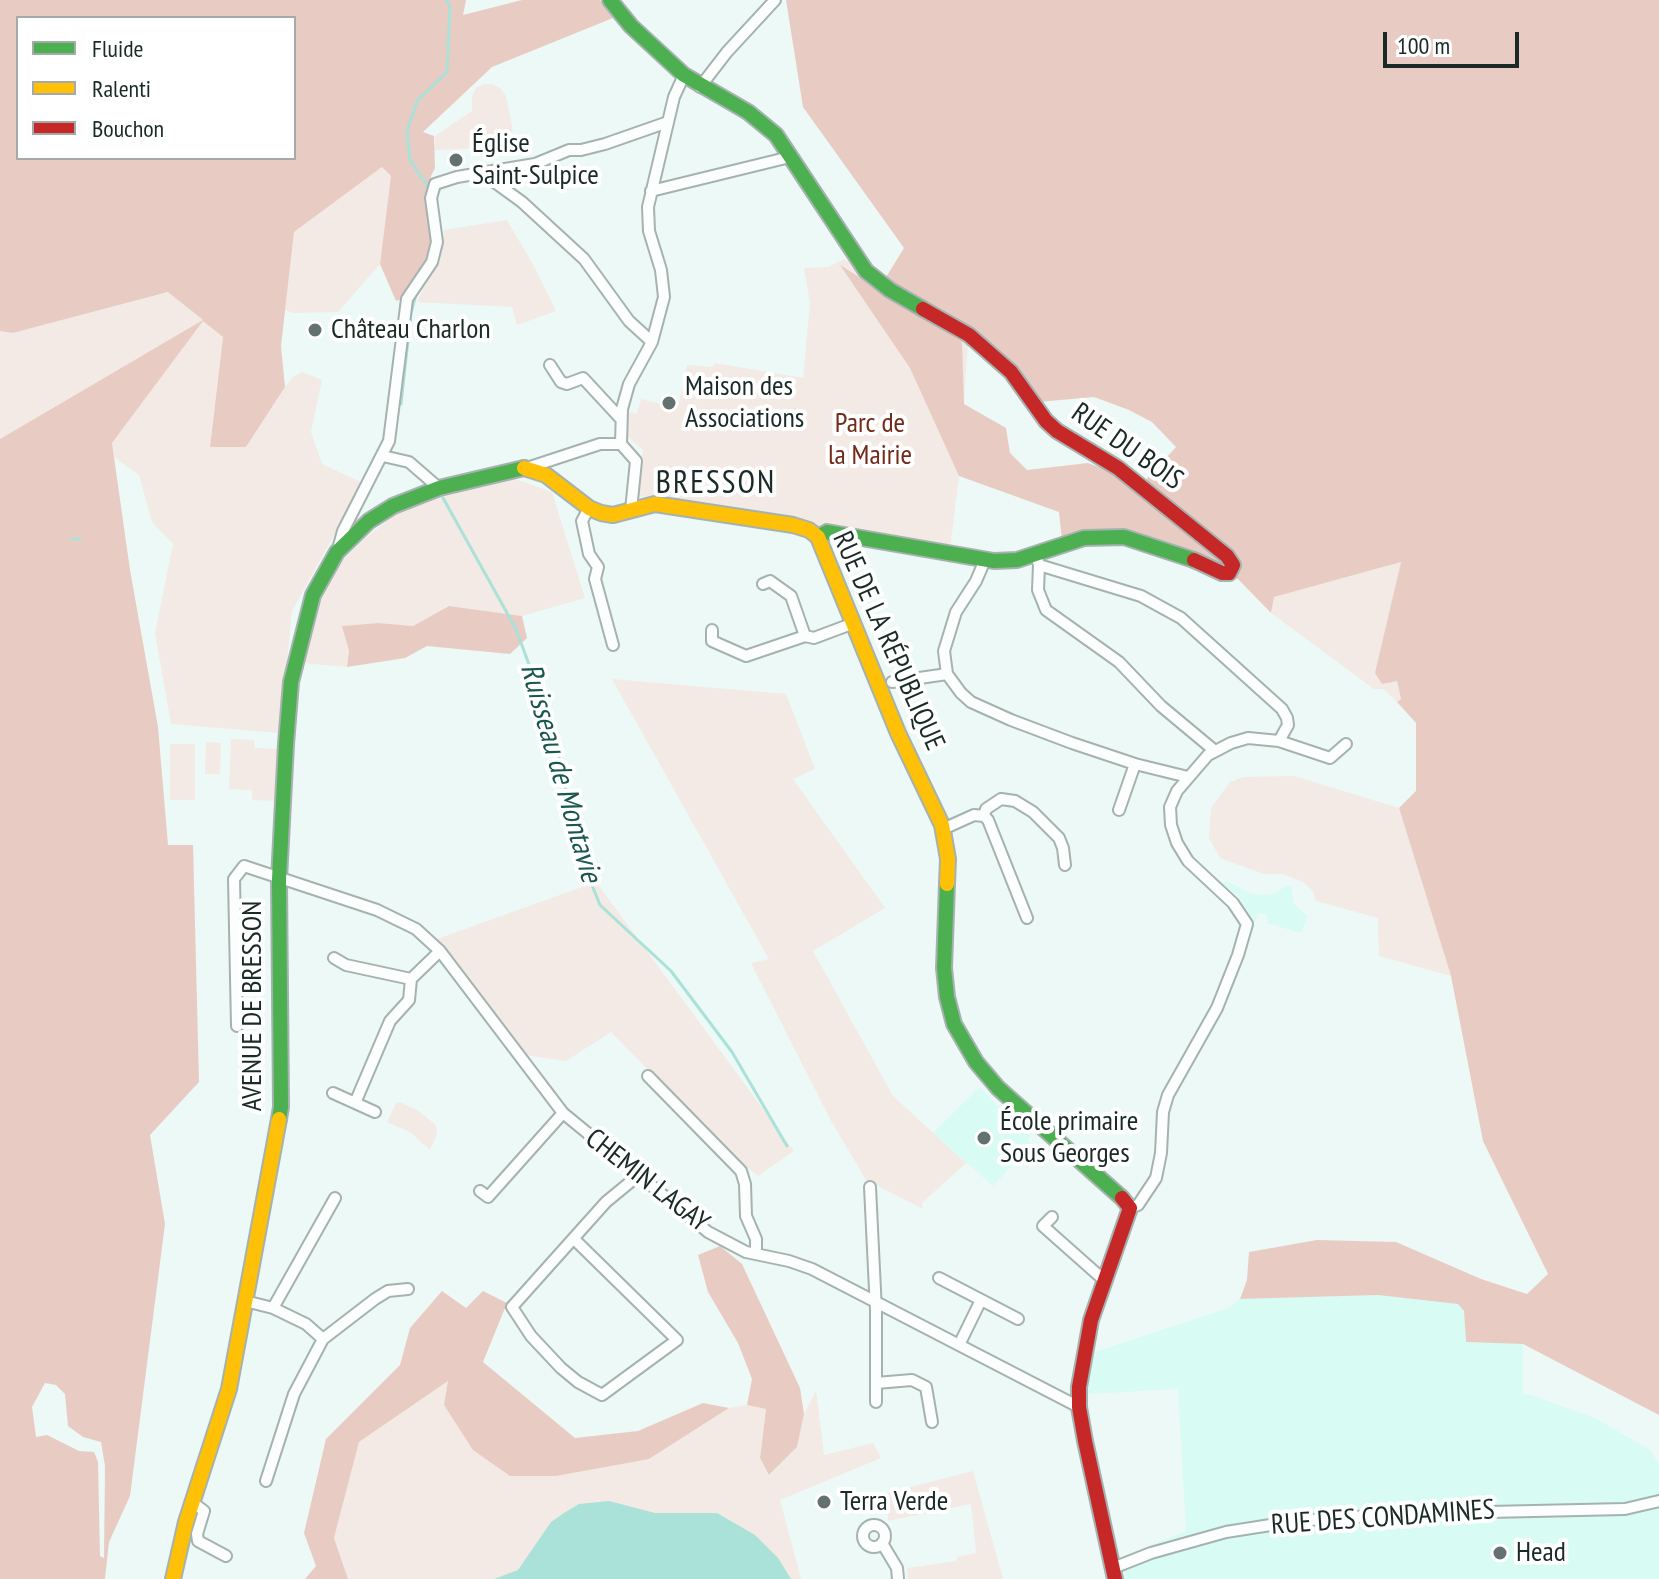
<!DOCTYPE html>
<html>
<head>
<meta charset="utf-8">
<style>
  body { margin:0 }
  #map { position:relative; width:1659px; height:1579px; overflow:hidden; background:#ecf9f6; font-family:"PT Sans Narrow",sans-serif }
  canvas { display:block }
  .legend { position:absolute; left:16px; top:16px; width:280px; height:144px; box-sizing:border-box; background:#fff; border:2px solid #a3aaa9; margin:0; padding:10px 14px; list-style:none; font-size:24px; color:#1a2a27 }
  .legend li { display:flex; align-items:center; gap:16px; height:40px }
  .legend b { width:40px; border:2px solid #a3aaa9 }
  .scale { position:absolute; left:1383px; top:32px; width:136px; height:36px; box-sizing:border-box; border:4px solid #1a2a27; border-top:0; padding-left:10px; font-size:24px; line-height:28px; white-space:nowrap; color:#1a2a27; -webkit-text-stroke:6px #fff; paint-order:stroke }
</style>
</head>
<body>
<div id="map">
<canvas width="1659" height="1579"></canvas>
<ul class="legend">
<li><b style="height:10px;background:#4caf50"></b>Fluide</li>
<li><b style="height:10px;background:#ffc107"></b>Ralenti</li>
<li><b style="height:10px;background:#c62828"></b>Bouchon</li>
</ul>
<div class="scale">100 m</div>
</div>
<script>
const g = document.querySelector('canvas').getContext('2d');
g.lineJoin = 'round';
function fill(path, color) { g.fillStyle = color; g.fill(path, 'evenodd'); }
const poly = rows => new Path2D(rows.map(r => 'M' + r).join(''));
function stroke(path, color, width, dash) { g.strokeStyle = color; g.lineWidth = width; g.lineCap = dash ? 'butt' : 'round'; g.setLineDash(dash || []); g.stroke(path); }
function write(font, color, halo, rows, align = 'center') {
  g.font = font + ' "PT Sans Narrow",sans-serif'; g.lineWidth = 8; g.setLineDash([]); g.textBaseline = 'middle'; g.strokeStyle = halo; g.fillStyle = color; for (const [text, x, y, turn = 0] of rows) {
    g.save(); g.translate(x, y); g.rotate((+turn || 0) * Math.PI / 180); g.textAlign = isNaN(turn) ? turn : align; if (halo) g.strokeText(text, 0, 0); g.fillText(text, 0, 0); g.restore();
  }
}
const built = poly([
  [1227,881,1251,894,1263,895,1276,893,1287,885,1291,886,1294,904,1307,916,1301,933,1267,923,1267,915,1259,913,1254,923,1239,896,1222,884],
  [980,1087,1004,1113,1009,1109,1033,1132,1028,1141,1032,1144,993,1186,933,1133],
  [1378,1295,1459,1304,1464,1311,1466,1342,1523,1344,1523,1394,1531,1395,1597,1419,1650,1450,1659,1464,1659,1579,1108,1579,1105,1564,1186,1531,1178,1389,1086,1394,1092,1353,1228,1308,1240,1299]
]);
const green = poly([
  [484,84,493,84,501,89,506,96,513,131,481,139,482,148,435,150,435,136,472,111,472,96,476,88],
  [382,167,391,176,380,264,338,312,293,313,285,310,294,232],
  [507,220,535,268,556,311,517,325,512,307,417,302,443,246,444,230],
  [845,259,880,287,968,340,959,476,950,549,636,496,643,450,627,436,626,424,630,412,637,414,641,399,678,408,687,365,712,367,715,363,803,378,810,303,804,268,828,267],
  [169,292,223,337,210,446,246,447,285,387,293,377,302,372,322,380,311,432,322,464,363,483,292,611,280,733,171,724,155,633,173,544,152,522,139,475,114,457,112,443,201,322,0,439,0,331,13,333],
  [504,475,552,492,585,598,522,616,449,606,413,626,378,623,342,626,349,651,347,667,303,663,314,613,333,571,363,540,398,512,453,488],
  [1401,562,1376,673,1397,681,1401,699,1397,702,1384,689,1374,689,1271,613,1273,597],
  [612,679,786,694,815,769,793,779,885,908,813,951,893,1096,966,1163,922,1203,923,1209,866,1180,830,1119,751,963,769,959],
  [231,739,254,740,255,748,280,749,278,801,252,800,252,790,229,789],
  [206,742,221,743,220,774,205,774],
  [170,744,195,744,195,800,170,800],
  [1294,776,1399,808,1451,976,1379,956,1378,918,1316,901,1312,890,1303,882,1283,874,1264,874,1220,858,1209,838,1211,808,1230,782,1244,777],
  [596,882,794,1151,758,1176,735,1158,611,1032,566,1061,524,1055,437,939],
  [399,1102,417,1110,436,1125,437,1134,430,1150,410,1132,387,1122,396,1103],
  [449,1380,444,1405,649,1459,729,1408,747,1405,766,1408,760,1458,770,1475,797,1447,804,1414,816,1391,824,1455,873,1443,881,1458,780,1500,801,1579,348,1579,334,1538,359,1442],
  [973,1471,1003,1579,908,1579,907,1568,957,1561,957,1557,976,1553,971,1504,888,1521,887,1493]
]);
const forest = poly([
  [0,0,466,0,463,15,522,0,600,0,613,18,492,67,423,132,434,136,435,168,431,176,430,216,431,265,405,298,396,301,380,264,391,176,382,167,294,232,281,346,285,387,246,447,210,447,223,337,203,321,112,443,130,570,158,727,168,845,193,845,199,1082,150,1135,165,1224,130,1496,109,1542,105,1579,0,1579,0,439,203,320,168,292,13,333,0,331],
  [18,18,294,18,294,158,18,158],
  [45,1383,56,1385,65,1394,68,1426,83,1437,101,1442,105,1466,104,1558,100,1556,98,1462,94,1452,79,1451,47,1435,36,1437,32,1407],
  [786,0,1659,0,1659,1415,1523,1344,1466,1342,1464,1311,1458,1304,1378,1295,1240,1299,1247,1280,1249,1252,1317,1240,1396,1242,1481,1279,1527,1294,1548,1274,1483,1141,1451,976,1399,808,1416,791,1416,723,1397,702,1401,699,1397,681,1382,684,1375,673,1401,562,1274,597,1271,613,1238,579,1134,546,1100,541,1062,541,1059,512,959,476,910,368,840,265,962,342,964,404,1006,428,1010,453,1027,470,1088,463,1143,483,1176,447,1152,422,1129,410,1094,397,1038,402,1015,370,880,287,904,248,803,107],
  [449,606,522,616,527,638,510,654,427,646,405,658,347,667,349,651,342,626,378,623,413,626],
  [720,1246,742,1264,800,1388,804,1414,797,1447,769,1475,760,1458,766,1409,747,1405,752,1379,738,1343,708,1292,698,1255],
  [442,1291,466,1308,483,1291,507,1303,483,1362,575,1438,638,1431,703,1403,729,1408,649,1459,556,1476,510,1476,473,1450,444,1405,448,1381,359,1442,334,1538,348,1579,305,1579,316,1566,304,1533,326,1439,400,1365,410,1328]
]);
const water = poly([
  [609,1501,655,1513,717,1513,755,1535,778,1558,791,1579,494,1579,518,1570,551,1522,564,1513,579,1504]
]);
const stream = poly([
  [430,190,410,160,407,131,417,101,447,72,450,6,446,0],
  [401,404,411,313,416,294],
  [443,498,516,629,554,733,579,853,600,905,671,971,732,1052,787,1146],
  [72,539,80,539]
]);
const street = poly([
  [700,87,727,52,775,0],
  [482,173,522,202,584,259,629,321,652,342],
  [651,191,790,157],
  [550,365,561,382,567,384,583,378,621,419],
  [383,456,409,462,439,488],
  [527,468,600,444,621,444],
  [589,508,582,521,589,554,598,567,595,579,613,645],
  [631,510,636,461,621,444,622,409,629,384,652,342,664,297,661,270,649,231,648,207,674,97,684,75],
  [338,549,343,531,389,441,407,299,432,262,437,242,431,198,435,184,457,177,535,164,569,150,581,150,605,144,668,122],
  [1036,555,1039,565,1141,596,1181,618,1282,709,1287,718,1288,725,1279,741],
  [985,560,976,581,956,612,944,651,947,674,961,693,971,702,1011,720,1072,743,1135,764,1188,777],
  [1039,565,1038,590,1046,610,1119,662,1161,706,1215,751],
  [763,584,770,581,791,596,805,636],
  [712,630,712,641,746,656,805,636,814,638,854,623],
  [892,682,947,674],
  [1119,810,1135,764],
  [984,816,986,809,1001,799,1015,801,1033,812,1059,838,1063,848,1065,865],
  [943,829,974,815,984,816,988,820,1027,918],
  [334,958,346,965,411,979],
  [237,1026,234,879,244,866,377,910,416,929,440,951,563,1113,708,1232,746,1252,789,1261,812,1269,1079,1407],
  [648,1076,741,1171,745,1184,746,1216,756,1239,756,1254],
  [333,1093,375,1112],
  [355,1103,390,1021,409,1000,411,979,440,951],
  [870,1187,876,1311,876,1402],
  [480,1191,488,1197,563,1113],
  [1130,1208,1138,1205,1156,1178,1161,1153,1163,1112,1168,1095,1217,1008,1238,955,1247,924,1233,903,1188,861,1177,843,1171,825,1170,807,1177,791,1208,755,1231,743,1248,738,1279,741,1330,758,1346,744],
  [1052,1217,1043,1226,1105,1281],
  [574,1239,677,1340,602,1395,578,1382,561,1368,531,1336,512,1307,606,1202,640,1174],
  [939,1278,1018,1319],
  [245,1301,273,1308,306,1324,323,1339,375,1299,388,1291,408,1289],
  [273,1308,335,1198],
  [959,1345,981,1300],
  [876,1383,912,1380,926,1387,932,1422],
  [266,1481,294,1394,323,1339],
  [192,1502,204,1511,197,1534,198,1541,226,1556],
  '863 1536a11 11 0 1 1 22 0a11 11 0 1 1-22 0Z',
  [882,1543,897,1568,898,1579],
  [1113,1568,1151,1553,1226,1532,1296,1521,1397,1514,1625,1509,1659,1501]
]);
const fast = poly([
  [610,0,631,26,684,75,748,112,776,135,866,271,890,290,923,309],
  [818,537,827,532,994,561,1017,560,1084,538,1124,537,1194,560],
  [947,884,944,968,947,997,954,1024,976,1062,998,1088,1122,1198],
  [279,1119,281,1107,279,879,286,744,291,682,313,595,337,552,369,521,393,506,439,488,524,468]
]);
const slow = poly([
  [524,468,546,475,589,508,601,513,613,515,655,504,793,525,809,530,818,537,898,733,942,825,948,859,947,884],
  [173,1579,186,1522,229,1389,279,1119]
]);
const jam = poly([
  [923,309,969,335,1011,372,1046,421,1057,431,1118,468,1227,556,1233,565,1229,573,1222,573,1194,560],
  [1115,1579,1085,1441,1079,1407,1079,1387,1091,1320,1130,1208,1122,1198]
]);
const markers = [
  [456,160,8,"#64726f"],
  [315,330,8,"#64726f"],
  [669,403,8,"#64726f"],
  [984,1138,8,"#64726f"],
  [824,1502,8,"#64726f"],
  [1500,1553,8,"#64726f"]
];
const poiNames = [
  ["Église",472,144],
  ["Saint-Sulpice",472,176],
  ["Château Charlon",331,330],
  ["Maison des",685,387],
  ["Associations",685,419],
  ["École primaire",1000,1122],
  ["Sous Georges",1000,1154],
  ["Terra Verde",840,1502],
  ["Head",1516,1553]
];
const parkNames = [
  ["Parc de",870,424],
  ["la Mairie",870,456]
];
const streetNames = [
  ["RUE DU BOIS",1127,447,35],
  ["RUE DE LA RÉPUBLIQUE",888,641,66],
  ["AVENUE DE BRESSON",253,1006,-90],
  ["CHEMIN LAGAY",647,1181,38],
  ["RUE DES CONDAMINES",1383,1518,-4]
];
const waterNames = [
  ["Ruisseau de Montavie",560,773,74]
];
const quarterNames = [
  ["BRESSON",716,484]
];
fill(built, '#d8fbf4');
fill(green, '#f3eae5');
fill(forest, '#e8ccc3');
fill(water, '#aae1d8');
stroke(stream, '#aae1d8', 3);
stroke(street, '#a5b2b0', 14);
stroke(fast, '#a5b2b0', 18);
stroke(slow, '#a5b2b0', 18);
stroke(jam, '#a5b2b0', 18);
stroke(street, '#fcfefe', 10);
stroke(fast, '#4caf50', 14);
stroke(slow, '#ffc107', 14);
stroke(jam, '#c62828', 14);
for (const [x, y, r, color] of markers) { const dot = new Path2D(); dot.arc(x, y, r, 0, 2 * Math.PI); g.fillStyle = color; g.fill(dot); stroke(dot, '#fff', 3); }
write('28px', '#1a2a27', '#fff', poiNames, 'left');
write('28px', '#722a19', '#fff', parkNames);
write('28px', '#1a2a27', '#fff', streetNames);
write('italic 30px', '#19574f', '#fff', waterNames);
g.letterSpacing = '2px';
write('32px', '#1a2a27', '#fff', quarterNames);
g.letterSpacing = '0px';
</script>
</body>
</html>
